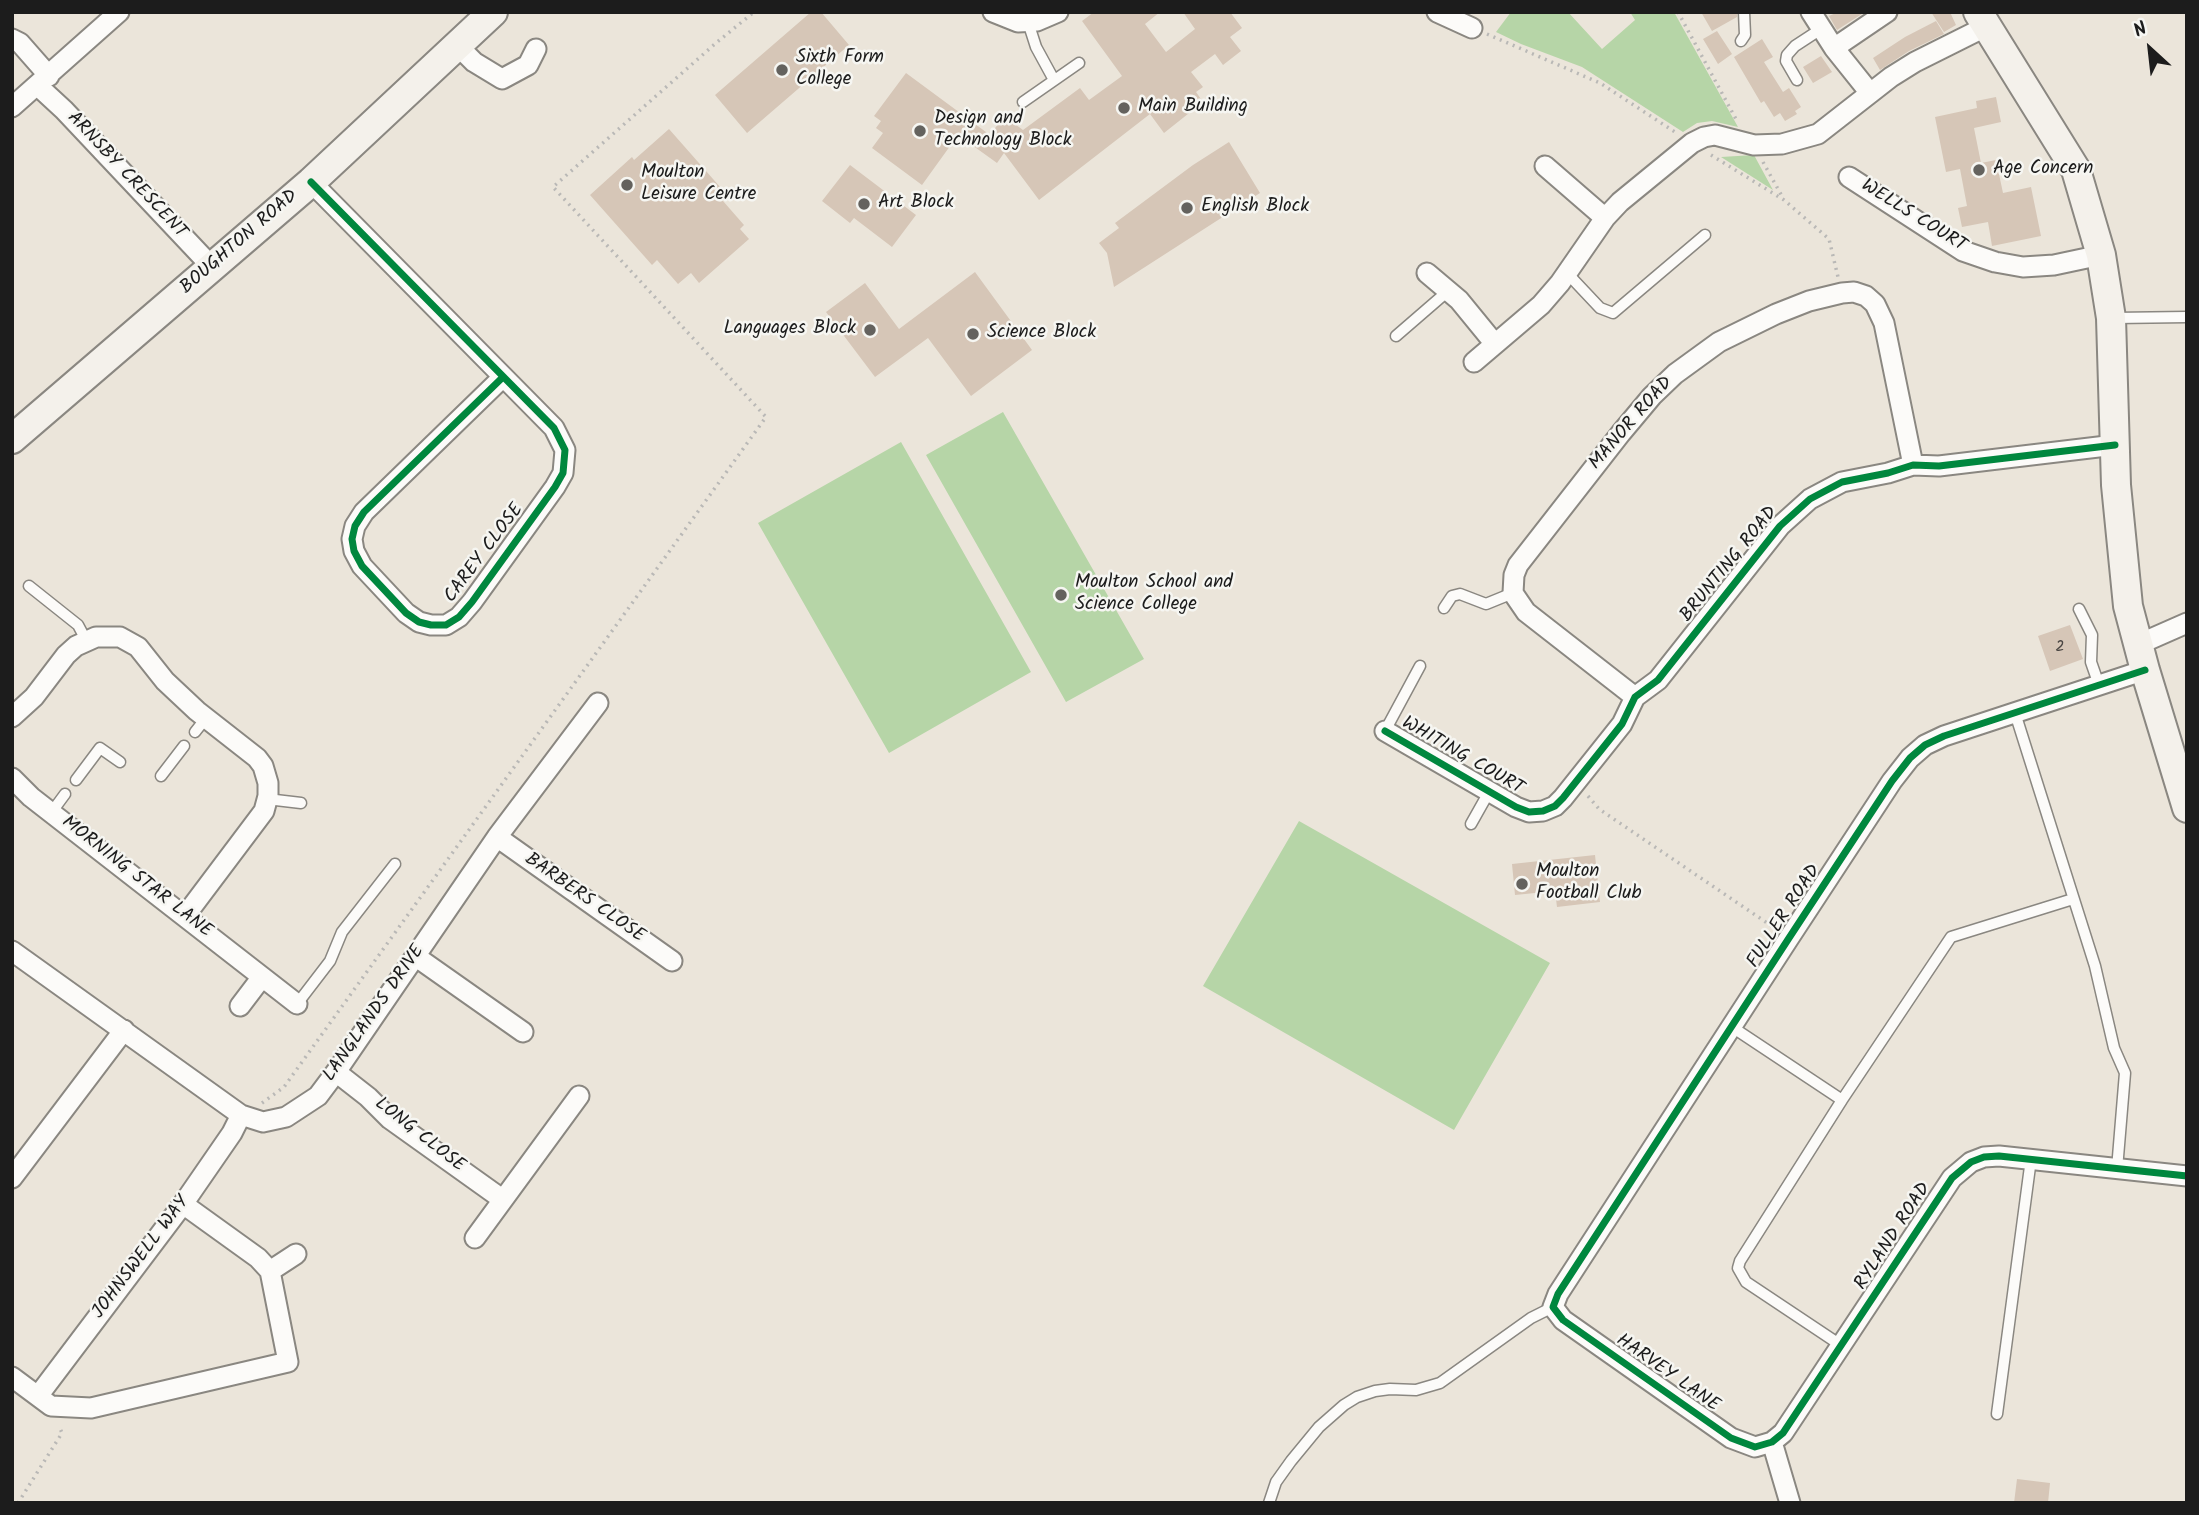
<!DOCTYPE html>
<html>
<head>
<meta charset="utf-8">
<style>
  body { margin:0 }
  #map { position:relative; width:2199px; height:1515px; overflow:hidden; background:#ebe5da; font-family:Kalam,sans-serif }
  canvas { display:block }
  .frame { position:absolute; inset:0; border:14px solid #1c1c1c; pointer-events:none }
  .north { position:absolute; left:2115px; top:14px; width:70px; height:70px; -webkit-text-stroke:5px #f6f6f2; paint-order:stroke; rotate:333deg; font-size:19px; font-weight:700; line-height:28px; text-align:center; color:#1c1c1c }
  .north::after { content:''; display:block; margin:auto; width:24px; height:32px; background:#1c1c1c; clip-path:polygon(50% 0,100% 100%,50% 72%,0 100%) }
</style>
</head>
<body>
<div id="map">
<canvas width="2199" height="1515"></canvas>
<div class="frame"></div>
<div class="north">N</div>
</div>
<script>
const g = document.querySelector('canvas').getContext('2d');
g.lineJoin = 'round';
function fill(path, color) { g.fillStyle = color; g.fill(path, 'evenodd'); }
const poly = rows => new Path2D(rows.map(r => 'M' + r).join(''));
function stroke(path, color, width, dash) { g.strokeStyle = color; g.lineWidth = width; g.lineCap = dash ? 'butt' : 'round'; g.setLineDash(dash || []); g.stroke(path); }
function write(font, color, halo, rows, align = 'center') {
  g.font = font + ' Kalam,sans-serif'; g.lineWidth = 5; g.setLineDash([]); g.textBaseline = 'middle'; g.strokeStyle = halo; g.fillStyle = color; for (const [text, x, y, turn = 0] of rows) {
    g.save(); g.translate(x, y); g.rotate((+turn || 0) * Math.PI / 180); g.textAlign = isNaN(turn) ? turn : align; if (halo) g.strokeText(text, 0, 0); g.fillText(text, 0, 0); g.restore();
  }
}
const green = poly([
  [1511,12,1568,12,1602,49,1635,20,1630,12,1674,12,1738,127,1712,121,1697,123,1683,132,1582,67,1521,44,1496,32],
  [1754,155,1773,190,1721,157],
  [1003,412,1144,659,1066,702,926,455],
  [901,442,1031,672,889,753,758,523],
  [1299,821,1550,963,1454,1130,1203,986]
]);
const building = poly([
  [811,12,821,12,849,45,747,133,715,95],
  [1094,12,1160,12,1145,24,1166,52,1195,29,1183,12,1230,12,1242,28,1230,37,1241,51,1223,65,1215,54,1191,72,1203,87,1196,92,1203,102,1164,133,1150,114,1039,200,1004,153,997,163,958,135,922,185,872,148,883,133,876,128,881,121,874,116,906,73,990,135,1004,116,1023,130,1080,88,1089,100,1122,76,1082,21],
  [1701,12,1737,12,1737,17,1712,31],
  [1838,12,1865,12,1837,30,1829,16],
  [1931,12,1950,12,1956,25,1944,32],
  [1936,21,1944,34,1909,51,1880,70,1873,58,1905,37],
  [1717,31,1732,54,1718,64,1703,39],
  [1762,39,1773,57,1764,62,1783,92,1789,88,1801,107,1795,111,1797,114,1785,121,1780,113,1774,117,1764,101,1761,103,1734,57],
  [1821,56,1832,72,1813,83,1803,67],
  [1996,97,2001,122,1974,128,1981,163,1996,160,2003,193,2031,187,2041,236,1992,246,1988,222,1962,227,1958,208,1967,206,1960,169,1946,172,1935,117,1977,108,1976,101],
  [669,129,728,196,723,201,744,225,740,229,749,239,699,283,691,273,678,284,657,260,652,265,590,195,632,157,634,160],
  [1229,142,1260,193,1114,287,1107,253,1099,243,1119,228,1115,223,1193,165],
  [850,165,916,215,892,247,854,218,850,223,822,201],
  [975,272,1032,350,971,396,928,338,875,377,826,312,865,283,899,329],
  [2070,625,2083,659,2050,671,2038,636],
  [1595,855,1600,902,1557,907,1555,891,1515,895,1512,864],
  [2017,1479,2050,1483,2048,1503,2014,1503]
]);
const path = poly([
  [1678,12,1737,121],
  [1487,34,1600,83,1678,134],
  [1711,155,1784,200,1829,239,1838,277],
  [1763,162,1783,198],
  [1588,796,1599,809,1776,929],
  [262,1103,284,1087,766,417,553,187,716,43,754,12],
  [18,1503,62,1433,59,1426]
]);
const lane = poly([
  [1028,22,1036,47,1054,80],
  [1741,41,1745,35,1744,12],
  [1797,80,1786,61,1787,55,1795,46,1821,29],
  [1023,102,1079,63],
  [1567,273,1600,308,1613,313,1705,235],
  [2115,318,2187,317],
  [1396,336,1448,291],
  [29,586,78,625,86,640],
  [1444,608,1452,596,1460,594,1486,604,1513,593],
  [2079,609,2092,635,2091,662,2099,685],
  [2015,713,2095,966,2114,1048,2125,1073,2117,1169],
  [1385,731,1420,666],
  [195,732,206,718],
  [161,776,184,746],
  [76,780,100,748,120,762],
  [267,799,301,803],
  [51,813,65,794],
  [1471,824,1489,792],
  [297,1004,330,961,342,932,395,864],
  [1732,1027,1842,1100],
  [1842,1346,1746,1282,1738,1268,1740,1261,1842,1100,1951,937,2073,899],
  [1997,1414,2031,1159],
  [1269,1503,1276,1482,1291,1461,1319,1427,1344,1405,1357,1397,1375,1391,1390,1389,1416,1390,1440,1383,1531,1318,1553,1307]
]);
const street = poly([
  [993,12,1018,22,1037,21,1058,12],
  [1437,12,1472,28],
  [1811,12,1834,48,1870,93],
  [12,39,20,43,49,76],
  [458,46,474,62,502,79,528,65,536,49],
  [1834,48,1887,12],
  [38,86,64,110,212,267],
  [12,107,119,12],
  [1545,166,1605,218],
  [1849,177,1963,251,1995,262,2023,267,2054,265,2101,255],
  [311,182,554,428,565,450,563,473,555,487,472,602,459,617,446,625,431,625,419,622,406,613,362,566,354,551,352,539,355,526,364,512,503,377],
  [1427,273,1459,300,1495,344],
  [1474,362,1541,305,1560,283,1605,218,1620,202,1692,143,1704,137,1715,135,1754,145,1782,144,1818,134,1891,77,1915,62,1987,26],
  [2137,645,2187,623],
  [2145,670,1944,736,1925,745,1910,758,1892,781,1789,938,1558,1294,1553,1307,1563,1320,1731,1438,1755,1447,1772,1442,1783,1433,1952,1178,1971,1162,1984,1157,1999,1156,2187,1176],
  [1635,697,1526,612,1513,593,1514,575,1518,565,1621,433,1652,396,1675,374,1719,342,1776,314,1809,301,1842,293,1854,292,1866,296,1875,304,1884,323,1913,465],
  [12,717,34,697,66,655,76,646,96,637,120,637,138,647,165,681,197,711,257,758,263,766,268,783,268,796,264,811,185,916],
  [1385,731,1516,807,1529,812,1543,811,1555,806,1563,798,1622,724,1635,697,1658,680,1780,526,1810,499,1842,482,1888,473,1913,465,1939,466,2115,445],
  [12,778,31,797,297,1004],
  [497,837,672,961],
  [12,951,241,1115,263,1122,286,1117,318,1096,336,1072,497,837,598,703],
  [415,956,523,1032],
  [240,1006,262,977],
  [336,1072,368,1097,390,1119,502,1199],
  [12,1178,124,1030],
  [475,1238,579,1096],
  [270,1271,296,1254],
  [12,1377,51,1406,91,1408,288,1362,270,1271,258,1258,183,1204],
  [38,1396,183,1204,232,1133,241,1115],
  [1772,1442,1790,1503]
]);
const secondary = poly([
  [1978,12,2076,170,2101,255,2111,318,2116,485,2128,606,2145,670,2187,808],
  [12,439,311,182,493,12]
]);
const cycleway = poly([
  [311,182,554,428,565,450,563,473,555,487,472,602,459,617,446,625,431,625,419,622,406,613,362,566,354,551,352,539,355,526,364,512,503,377],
  [2145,670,1944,736,1925,745,1910,758,1892,781,1789,938,1558,1294,1553,1307,1563,1320,1731,1438,1755,1447,1772,1442,1783,1433,1952,1178,1971,1162,1984,1157,1999,1156,2187,1176],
  [1385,731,1516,807,1529,812,1543,811,1555,806,1563,798,1622,724,1635,697,1658,680,1780,526,1810,499,1842,482,1888,473,1913,465,1939,466,2115,445]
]);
const markers = [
  [782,70,7,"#64625e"],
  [1124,108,7,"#64625e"],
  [920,131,7,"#64625e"],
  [1979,170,7,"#64625e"],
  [627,185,7,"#64625e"],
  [864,204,7,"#64625e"],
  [1187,208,7,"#64625e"],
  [870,330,7,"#64625e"],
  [973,334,7,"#64625e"],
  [1061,595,7,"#64625e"],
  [1522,884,7,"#64625e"]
];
const numberNames = [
  ["2",2060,648]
];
const poiNames = [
  ["Sixth Form",796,59],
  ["College",796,81],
  ["Main Building",1138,108],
  ["Design and",934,120],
  ["Technology Block",934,142],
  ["Age Concern",1993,170],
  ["Moulton",641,174],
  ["Leisure Centre",641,196],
  ["Art Block",878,204],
  ["English Block",1201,208],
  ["Languages Block",856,330,"right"],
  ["Science Block",987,334],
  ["Moulton School and",1075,584],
  ["Science College",1075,606],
  ["Moulton",1536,873],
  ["Football Club",1536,895]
];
const streetNames = [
  ["ARNSBY CRESCENT",126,176,47],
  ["WELLS COURT",1913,217,32],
  ["BOUGHTON ROAD",240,243,-41],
  ["MANOR ROAD",1632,424,-49],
  ["CAREY CLOSE",485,554,-53],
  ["BRUNTING ROAD",1730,565,-51],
  ["WHITING COURT",1462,757,30],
  ["MORNING STAR LANE",136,878,38],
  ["BARBERS CLOSE",584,899,35],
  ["FULLER ROAD",1785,917,-57],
  ["LANGLANDS DRIVE",375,1014,-55],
  ["LONG CLOSE",419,1136,38],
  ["RYLAND ROAD",1894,1237,-57],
  ["JOHNSWELL WAY",142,1258,-53],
  ["HARVEY LANE",1667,1374,35]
];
fill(green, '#b6d5a7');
fill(building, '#d6c6b7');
stroke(lane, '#8a8781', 13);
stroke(street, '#8a8781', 23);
stroke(secondary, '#8a8781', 32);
stroke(path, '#b9b8b6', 3.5, [2, 5]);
stroke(lane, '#fcfbf9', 10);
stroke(street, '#fcfbf9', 19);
stroke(secondary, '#f4f1eb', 28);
stroke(cycleway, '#00873e', 7);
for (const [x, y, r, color] of markers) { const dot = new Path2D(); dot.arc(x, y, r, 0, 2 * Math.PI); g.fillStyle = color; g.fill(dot); stroke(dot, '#f6f6f2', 2.5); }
write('16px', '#4a4643', null, numberNames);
write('19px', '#1c1c1c', '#f6f6f2', poiNames, 'left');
write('19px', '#1c1c1c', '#f6f6f2', streetNames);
</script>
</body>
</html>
